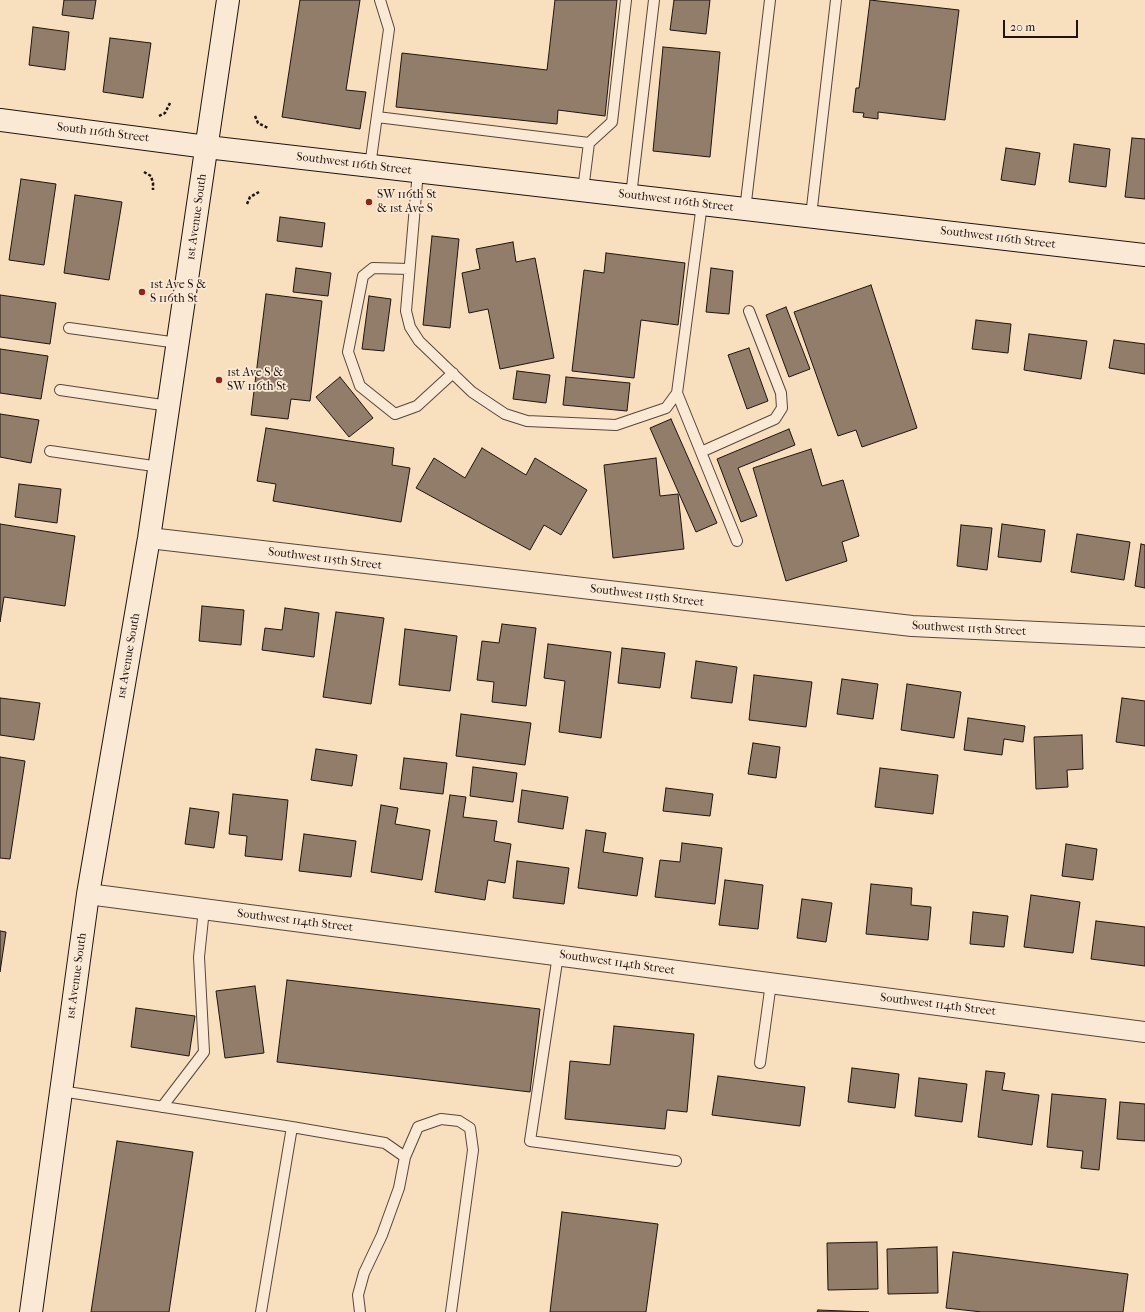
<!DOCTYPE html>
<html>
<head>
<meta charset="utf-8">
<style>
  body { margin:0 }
  #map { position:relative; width:1145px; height:1312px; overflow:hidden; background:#f8dfbe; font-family:"IM FELL French Canon",serif }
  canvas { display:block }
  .scale { position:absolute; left:1003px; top:20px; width:75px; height:18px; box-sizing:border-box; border:2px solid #21130e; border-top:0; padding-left:5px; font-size:12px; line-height:14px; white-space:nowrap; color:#21130e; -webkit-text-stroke:3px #faead5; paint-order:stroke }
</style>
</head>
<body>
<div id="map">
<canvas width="1145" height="1312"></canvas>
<div class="scale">20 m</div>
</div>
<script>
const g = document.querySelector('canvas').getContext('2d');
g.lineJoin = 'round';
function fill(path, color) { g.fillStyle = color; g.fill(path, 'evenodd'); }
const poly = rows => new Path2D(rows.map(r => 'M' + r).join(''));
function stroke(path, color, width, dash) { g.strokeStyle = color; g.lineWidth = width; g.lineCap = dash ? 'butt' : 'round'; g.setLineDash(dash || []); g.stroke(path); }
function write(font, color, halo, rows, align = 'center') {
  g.font = font + ' "IM FELL French Canon",serif'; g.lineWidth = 3.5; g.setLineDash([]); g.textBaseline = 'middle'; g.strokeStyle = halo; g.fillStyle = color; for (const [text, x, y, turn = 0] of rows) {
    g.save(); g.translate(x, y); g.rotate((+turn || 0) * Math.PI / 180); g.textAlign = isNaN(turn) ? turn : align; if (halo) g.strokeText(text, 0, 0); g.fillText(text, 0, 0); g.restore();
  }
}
const building = poly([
  [64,0,96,0,93,19,62,15,64,0],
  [300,0,360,0,346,90,366,92,360,129,282,117,300,0],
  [555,0,617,0,605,116,558,110,557,124,396,107,402,53,547,70,555,0],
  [674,0,710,0,706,34,670,30,674,0],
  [870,0,959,10,945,120,878,112,878,119,863,117,864,113,853,112,856,88,859,88,870,0],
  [33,27,69,32,65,70,29,65,33,27],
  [110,38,151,43,143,98,103,92,110,38],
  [663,47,720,52,710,157,653,151,663,47],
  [1132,138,1145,139,1145,199,1125,197,1132,138],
  [1074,144,1110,149,1106,187,1069,182,1074,144],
  [1006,148,1040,153,1035,185,1001,180,1006,148],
  [21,179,56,184,44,265,9,260,21,179],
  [75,195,122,202,109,280,64,273,75,195],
  [280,217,325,223,322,247,277,241,280,217],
  [432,236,459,239,450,328,423,325,432,236],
  [513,242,516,262,535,258,554,358,500,369,488,309,469,313,462,273,480,269,476,249,513,242],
  [606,253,685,263,678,325,641,320,634,378,572,371,584,270,604,273,606,253],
  [296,268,331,273,328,296,293,292,296,268],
  [711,268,733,271,729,314,706,312,711,268],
  [871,285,917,428,862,447,856,430,838,436,794,312,871,285],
  [266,294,322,301,310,401,291,399,288,419,251,415,266,294],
  [0,295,56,303,50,344,0,337,0,295],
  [369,296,391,299,384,351,362,349,369,296],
  [786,307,810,369,789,377,766,315,786,307],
  [976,320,1011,324,1008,353,972,349,976,320],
  [1029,334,1087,341,1081,379,1024,370,1029,334],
  [1114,340,1145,344,1145,374,1109,368,1114,340],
  [749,348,768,401,747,409,728,355,749,348],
  [0,349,48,356,41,399,0,393,0,349],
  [517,371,550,375,546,403,513,399,517,371],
  [340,377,373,418,349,437,316,397,340,377],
  [566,377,630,383,627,411,563,405,566,377],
  [0,414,39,420,31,463,0,457,0,414],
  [671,419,717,523,696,532,650,428,671,419],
  [266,428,394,448,392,465,410,468,401,522,273,501,276,484,257,481,266,428],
  [789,429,795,445,738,468,757,516,741,522,717,459,789,429],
  [482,448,526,475,535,458,587,490,561,535,544,525,530,550,416,488,434,458,465,478,482,448],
  [811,449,822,486,843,480,859,536,842,542,847,561,786,581,753,468,811,449],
  [656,458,660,496,678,494,684,549,613,558,604,465,656,458],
  [19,484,61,489,57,523,15,517,19,484],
  [0,524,75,536,65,606,4,597,0,622,0,524],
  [1002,524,1045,530,1041,562,998,557,1002,524],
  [961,525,992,528,987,570,957,566,961,525],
  [1077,534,1130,542,1124,580,1071,572,1077,534],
  [1141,544,1145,545,1145,588,1135,586,1141,544],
  [202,606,244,610,241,645,199,641,202,606],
  [285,608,319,613,314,657,262,650,265,628,282,630,285,608],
  [336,612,384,618,371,704,323,697,336,612],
  [502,624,536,628,526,706,492,702,494,682,477,680,482,641,499,643,502,624],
  [405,629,457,636,450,691,399,685,405,629],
  [548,644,611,652,601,738,559,732,565,681,544,678,548,644],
  [622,648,665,653,660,688,618,683,622,648],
  [696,661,737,667,732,703,691,698,696,661],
  [754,675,812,682,806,727,749,720,754,675],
  [842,679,878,684,873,719,837,714,842,679],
  [907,684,961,692,954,738,901,730,907,684],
  [0,698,40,703,34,740,0,735,0,698],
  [1122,698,1145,701,1145,746,1116,742,1122,698],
  [461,714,531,723,525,765,456,756,461,714],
  [968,718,1025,726,1023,742,1004,739,1002,755,964,750,968,718],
  [1082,735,1083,769,1067,770,1068,787,1036,789,1034,737,1082,735],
  [753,743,780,747,776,778,748,774,753,743],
  [316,749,357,755,352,786,311,780,316,749],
  [0,757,25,761,10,859,0,858,0,757],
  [404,758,447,763,443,794,400,789,404,758],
  [473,767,517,773,513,802,470,796,473,767],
  [880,768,938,775,933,814,875,807,880,768],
  [666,788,713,794,710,816,663,811,666,788],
  [522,790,568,797,563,829,518,822,522,790],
  [233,794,288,800,282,860,245,856,247,836,229,834,233,794],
  [450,795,466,797,463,817,497,821,494,841,511,844,505,883,488,880,485,900,435,892,450,795],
  [381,805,398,808,395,824,430,830,422,880,371,872,381,805],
  [190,808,219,812,214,848,185,844,190,808],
  [586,830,606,833,603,852,643,858,637,896,578,888,586,830],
  [304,834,356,841,351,877,299,871,304,834],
  [682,843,722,848,715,904,655,897,660,860,680,862,682,843],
  [1066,844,1097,849,1093,880,1062,876,1066,844],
  [517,861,569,868,564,904,513,898,517,861],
  [725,880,763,885,758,929,719,925,725,880],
  [871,884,912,888,911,905,931,907,928,940,866,934,871,884],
  [1031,895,1080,902,1073,953,1024,947,1031,895],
  [802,899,832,903,826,942,797,938,802,899],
  [973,912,1008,916,1004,947,970,944,973,912],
  [1096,921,1145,927,1145,966,1091,959,1096,921],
  [0,931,6,932,0,972,0,931],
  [287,980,540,1009,530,1092,277,1062,287,980],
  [255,986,264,1053,225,1058,216,991,255,986],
  [136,1008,195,1016,189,1056,131,1047,136,1008],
  [614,1026,694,1034,687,1112,667,1110,665,1129,565,1119,570,1061,610,1065,614,1026],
  [852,1068,899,1074,895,1108,848,1102,852,1068],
  [986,1071,1005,1073,1002,1090,1039,1095,1032,1145,978,1137,986,1071],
  [718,1076,805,1087,800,1126,712,1115,718,1076],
  [919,1078,967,1084,962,1122,915,1116,919,1078],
  [1052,1094,1106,1099,1099,1170,1081,1168,1083,1151,1047,1147,1052,1094],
  [1120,1102,1145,1104,1145,1141,1117,1139,1120,1102],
  [117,1141,193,1152,169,1312,91,1312,117,1141],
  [562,1212,658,1224,646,1312,550,1312,562,1212],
  [877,1242,878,1289,828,1290,827,1243,877,1242],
  [937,1247,938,1293,888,1294,887,1249,937,1247],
  [953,1252,1128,1274,1123,1312,982,1312,946,1308,953,1252],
  [818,1310,869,1312,817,1312,818,1310]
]);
const path = poly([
  [159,116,165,113,170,103],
  [255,116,258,123,268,128],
  [144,172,151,176,153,183,153,190],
  [247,204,250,197,259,192]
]);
const lane = poly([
  [377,117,589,143],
  [370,166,389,29,380,0],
  [418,171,406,311,410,327,419,341,472,392,505,414,527,421,616,425,666,408,677,393,702,204],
  [583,190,589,143,612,122,626,0],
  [631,196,654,0],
  [745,210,770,0],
  [811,216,836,0],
  [409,269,373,268,363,276,348,352,360,386,395,414,417,406,453,373],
  [69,328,178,343],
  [60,390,169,406],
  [677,393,737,541],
  [50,451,160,467],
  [701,452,775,419,782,408,781,393,749,311],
  [558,955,530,1141,676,1161],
  [760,1063,771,983],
  [61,1091,292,1127,385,1143,405,1157,399,1188,382,1235,364,1273,358,1295,360,1312],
  [162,1107,204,1052,199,957,204,909],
  [405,1157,418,1127,441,1119,459,1121,470,1128,473,1150,451,1312],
  [261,1312,292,1127]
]);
const street = poly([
  [149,538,912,626,1145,637],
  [88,894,1145,1032]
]);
const secondary = poly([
  [0,120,207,147,1145,255],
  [31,1312,88,894,149,538,228,0]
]);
const markers = [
  [369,202,4,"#8f2418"],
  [142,292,4,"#8f2418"],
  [219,380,4,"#8f2418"]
];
const streetNames = [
  ["South 116th Street",103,133,7],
  ["Southwest 116th Street",354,164,7],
  ["Southwest 116th Street",676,201,7],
  ["1st Avenue South",197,217,-82],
  ["Southwest 116th Street",998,238,7],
  ["Southwest 115th Street",325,559,7],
  ["Southwest 115th Street",647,596,7],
  ["Southwest 115th Street",969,629,3],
  ["1st Avenue South",129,656,-80],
  ["Southwest 114th Street",295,921,7],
  ["Southwest 114th Street",617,963,8],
  ["1st Avenue South",77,976,-82],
  ["Southwest 114th Street",938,1005,7]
];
const poiNames = [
  ["SW 116th St",377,195],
  ["& 1st Ave S",377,209],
  ["1st Ave S &",150,285],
  ["S 116th St",150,299],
  ["1st Ave S &",227,373],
  ["SW 116th St",227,387]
];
fill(building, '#917d6a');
stroke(building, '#21130e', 1);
stroke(lane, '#57463a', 12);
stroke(street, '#57463a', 22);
stroke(secondary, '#21130e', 24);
stroke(path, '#21130e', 2.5, [3, 2]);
stroke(lane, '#faead5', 10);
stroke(street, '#faead5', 20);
stroke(secondary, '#faead5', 22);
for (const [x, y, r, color] of markers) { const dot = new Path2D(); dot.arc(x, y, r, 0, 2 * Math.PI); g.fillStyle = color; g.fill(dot); stroke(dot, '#faead5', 1.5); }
write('12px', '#21130e', '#faead5', streetNames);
write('12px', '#21130e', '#faead5', poiNames, 'left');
</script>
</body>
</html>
